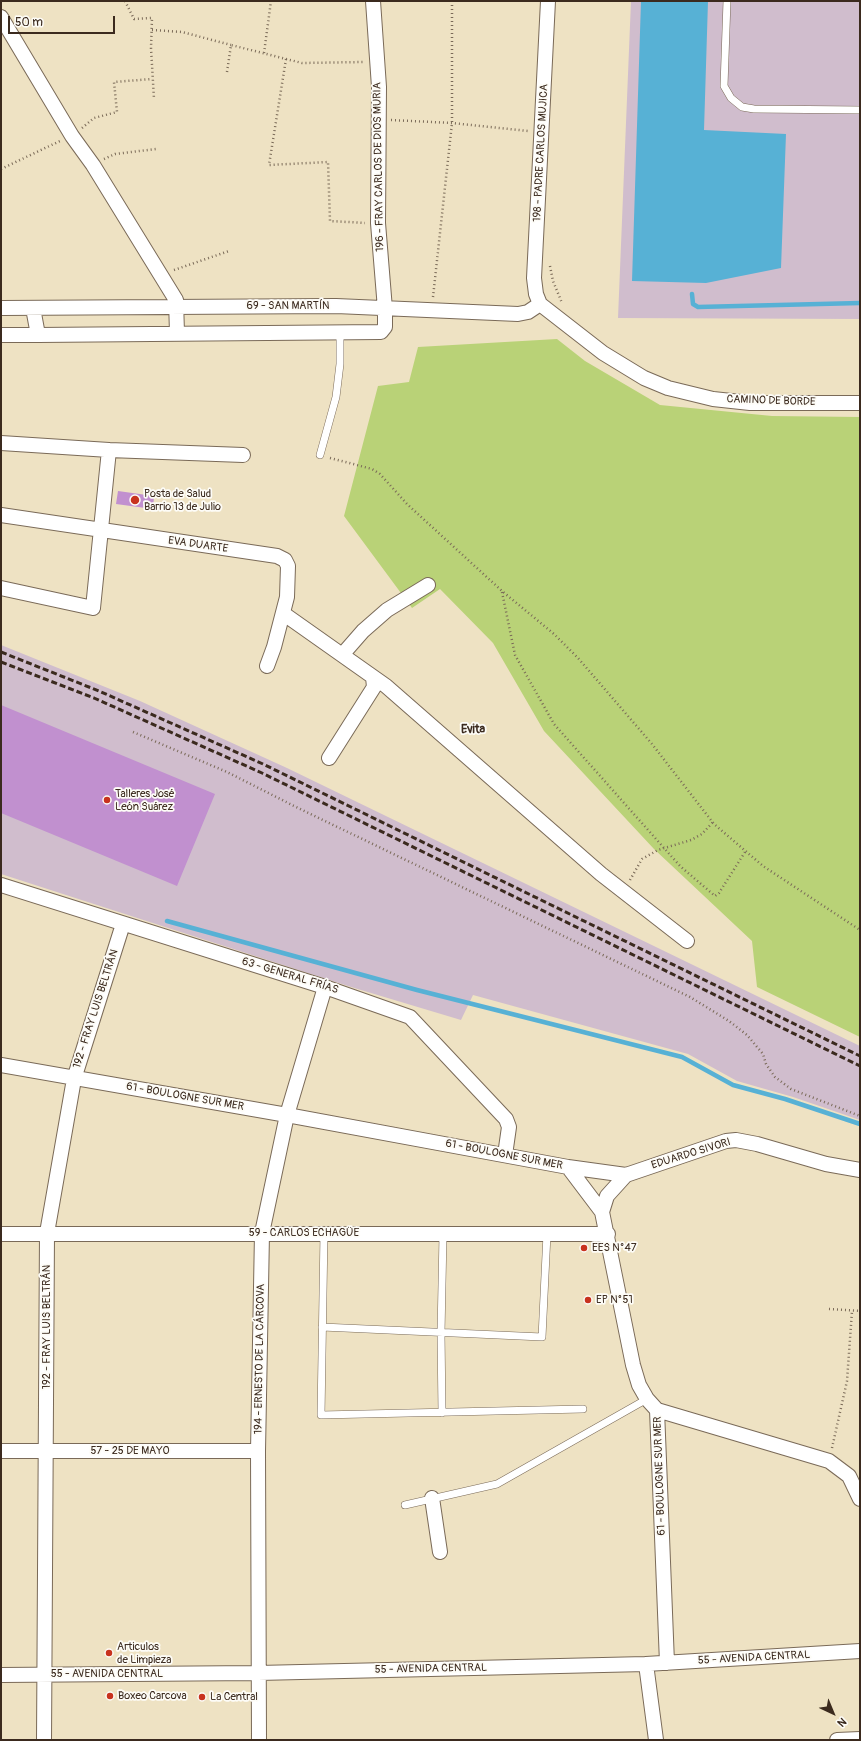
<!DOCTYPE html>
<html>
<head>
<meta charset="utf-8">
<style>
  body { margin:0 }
  #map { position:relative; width:861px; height:1741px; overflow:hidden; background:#eee2c3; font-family:Pangolin,sans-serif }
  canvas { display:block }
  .frame { position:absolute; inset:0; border:2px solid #3b2a1e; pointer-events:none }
  .north { position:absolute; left:813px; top:1693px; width:40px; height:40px; -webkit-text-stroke:3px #fdfcf7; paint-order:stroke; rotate:136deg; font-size:11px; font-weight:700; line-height:16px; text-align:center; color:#3b2a1e }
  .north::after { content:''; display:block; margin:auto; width:14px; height:18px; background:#3b2a1e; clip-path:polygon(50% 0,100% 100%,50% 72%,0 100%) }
  .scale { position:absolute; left:8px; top:16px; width:107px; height:18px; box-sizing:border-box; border:2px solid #3b2a1e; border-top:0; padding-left:5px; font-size:12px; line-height:14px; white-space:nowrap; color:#3b2a1e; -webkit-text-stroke:3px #fdfcf7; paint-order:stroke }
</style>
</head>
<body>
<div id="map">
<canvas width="861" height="1741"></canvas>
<div class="frame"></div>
<div class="north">N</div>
<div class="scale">50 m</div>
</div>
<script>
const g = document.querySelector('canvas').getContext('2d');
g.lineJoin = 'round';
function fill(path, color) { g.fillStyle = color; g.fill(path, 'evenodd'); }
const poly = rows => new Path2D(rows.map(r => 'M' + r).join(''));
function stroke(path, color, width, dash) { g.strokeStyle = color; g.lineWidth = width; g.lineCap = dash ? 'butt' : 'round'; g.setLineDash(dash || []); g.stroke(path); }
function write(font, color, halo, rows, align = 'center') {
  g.font = font + ' Pangolin,sans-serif'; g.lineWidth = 3.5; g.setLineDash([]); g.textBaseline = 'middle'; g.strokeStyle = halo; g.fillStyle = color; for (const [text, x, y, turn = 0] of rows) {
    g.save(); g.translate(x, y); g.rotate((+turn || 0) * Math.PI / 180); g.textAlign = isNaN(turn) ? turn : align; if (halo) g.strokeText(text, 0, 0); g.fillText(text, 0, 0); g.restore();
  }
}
const industrial = poly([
  [631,1,860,1,860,319,618,318],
  [1,645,140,701,287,768,860,1046,860,1120,793,1097,737,1081,688,1054,473,995,461,1020,351,987,1,874]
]);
const green = poly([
  [557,339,585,361,660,405,772,416,860,417,860,1037,757,987,752,941,654,849,544,731,493,643,440,589,412,608,344,516,378,386,409,382,418,347]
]);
const water = poly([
  [641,1,708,1,704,130,786,134,781,268,706,283,632,281]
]);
const stream = poly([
  [692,294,693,304,698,307,860,303],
  [167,921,417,990,682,1057,733,1085,785,1099,860,1124]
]);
const building = poly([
  [118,491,154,496,153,509,116,504],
  [1,705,215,794,177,886,1,813]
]);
const path = poly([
  [125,1,134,19,152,18,151,48,154,99],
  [152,30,182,32,231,45],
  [264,53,271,1],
  [286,59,269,165,328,162,330,221,365,223],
  [227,72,231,45,302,63,365,62],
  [391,120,452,123,528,131],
  [82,128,94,118,117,112,114,82,152,79],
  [104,159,115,154,156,149],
  [1,169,60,141],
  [550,266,553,281,562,303],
  [174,270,229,251],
  [433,297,452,123,452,1],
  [330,458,372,469,380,474,407,504,502,591,554,634,578,658,652,744,714,824,763,866,860,930],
  [502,592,515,655,554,724,680,866,715,896,719,893,745,852],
  [133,732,227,772,296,807,690,997,729,1021,747,1035,763,1054,766,1064,775,1077,791,1089,860,1116],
  [630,880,642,859,658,850,691,840,702,834,713,822],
  [829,1309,860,1311],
  [832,1448,847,1381,852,1311]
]);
const lane = poly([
  [727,1,724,86,731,98,742,107,754,109,860,110],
  [320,455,336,397,340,364,340,332],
  [324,1233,321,1415,583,1409],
  [322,1327,542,1337,547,1234],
  [442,1413,441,1333,443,1235],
  [405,1505,497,1484,647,1399]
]);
const street = poly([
  [548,1,534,278,536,294,540,304,603,353,644,378,668,388,713,399,750,403,860,403],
  [1,17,72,136,93,165,176,300,177,333],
  [1,308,336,306,518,314,528,312,540,304],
  [1,335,38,335,33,308],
  [38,335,381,332,385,327,385,309,378,223,379,87,373,1],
  [1,443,109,450,243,455],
  [1,515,277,556,285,560,288,566,287,597,274,647,267,666],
  [1,588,93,608,109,450],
  [284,614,386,686,601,874,687,941],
  [342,655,363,631,387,610,428,585],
  [329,758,374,687,373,677],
  [1,885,325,987,410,1017,506,1119,509,1127,505,1155],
  [1,1065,287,1115,568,1167,602,1212,633,1365,639,1385,647,1399,657,1410,667,1663],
  [568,1167,626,1175,726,1141,736,1140,757,1144,826,1164,860,1170],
  [602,1212,607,1196,626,1175],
  [1,1234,608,1234],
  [657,1410,829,1461,849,1476,860,1499],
  [1,1451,258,1451],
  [432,1498,440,1552],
  [646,1664,656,1740],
  [1,1675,258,1673,646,1664,860,1651],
  [44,1740,47,1233,74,1079,123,924],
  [259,1740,258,1451,262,1233,287,1115,325,987],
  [837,1740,860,1739]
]);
const rail = poly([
  [1,652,99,691,263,764,860,1056],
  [1,662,94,698,262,773,860,1066]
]);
const markers = [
  [135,500,5,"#c8321e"],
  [107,800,4,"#c8321e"],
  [584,1248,4,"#c8321e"],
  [588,1300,4,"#c8321e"],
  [109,1653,4,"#c8321e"],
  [110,1696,4,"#c8321e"],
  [202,1697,4,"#c8321e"]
];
const streetNames = [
  ["198 - PADRE CARLOS MUJICA",541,153,-87],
  ["196 - FRAY CARLOS DE DIOS MURIA",379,167,-91],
  ["69 - SAN MARTÍN",288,306],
  ["CAMINO DE BORDE",771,401,2],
  ["EVA DUARTE",198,545,8],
  ["63 - GENERAL FRÍAS",290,976,17],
  ["192 - FRAY LUIS BELTRÁN",96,1009,-72],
  ["61 - BOULOGNE SUR MER",185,1097,10],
  ["EDUARDO SIVORI",691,1154,-17],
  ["61 - BOULOGNE SUR MER",504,1155,11],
  ["59 - CARLOS ECHAGÜE",304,1233],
  ["192 - FRAY LUIS BELTRÁN",47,1327,-90],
  ["194 - ERNESTO DE LA CÁRCOVA",260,1359,-89],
  ["57 - 25 DE MAYO",130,1451],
  ["61 - BOULOGNE SUR MER",660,1476,-92],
  ["55 - AVENIDA CENTRAL",754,1658,-3],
  ["55 - AVENIDA CENTRAL",431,1669,-1],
  ["55 - AVENIDA CENTRAL",107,1674]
];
const poiNames = [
  ["Posta de Salud",144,494],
  ["Barrio 13 de Julio",144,507],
  ["Talleres José",115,794],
  ["León Suárez",115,807],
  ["EES N°47",592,1248],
  ["EP N°51",596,1300],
  ["Articulos",117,1647],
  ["de Limpieza",117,1660],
  ["Boxeo Carcova",118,1696],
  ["La Central",210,1697]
];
const neighbourhoodNames = [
  ["Evita",473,730]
];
fill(industrial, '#d0bdcd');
fill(green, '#b9d277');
fill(water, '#57b1d5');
stroke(stream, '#57b1d5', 4.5);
fill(building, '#c190cf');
stroke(lane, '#7a6a58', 8);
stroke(street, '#7a6a58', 16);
stroke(path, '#7a6a58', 2.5, [1, 3]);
stroke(lane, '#fff', 7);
stroke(street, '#fff', 14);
stroke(rail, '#3b2a1e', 3, [6, 3]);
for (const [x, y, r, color] of markers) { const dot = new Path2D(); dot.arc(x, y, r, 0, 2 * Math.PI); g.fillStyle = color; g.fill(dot); stroke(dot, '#fdfcf7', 1.5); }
write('11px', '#3b2a1e', '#fdfcf7', streetNames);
write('11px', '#3b2a1e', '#fdfcf7', poiNames, 'left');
write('bold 12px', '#3b2a1e', '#fdfcf7', neighbourhoodNames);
</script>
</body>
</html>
